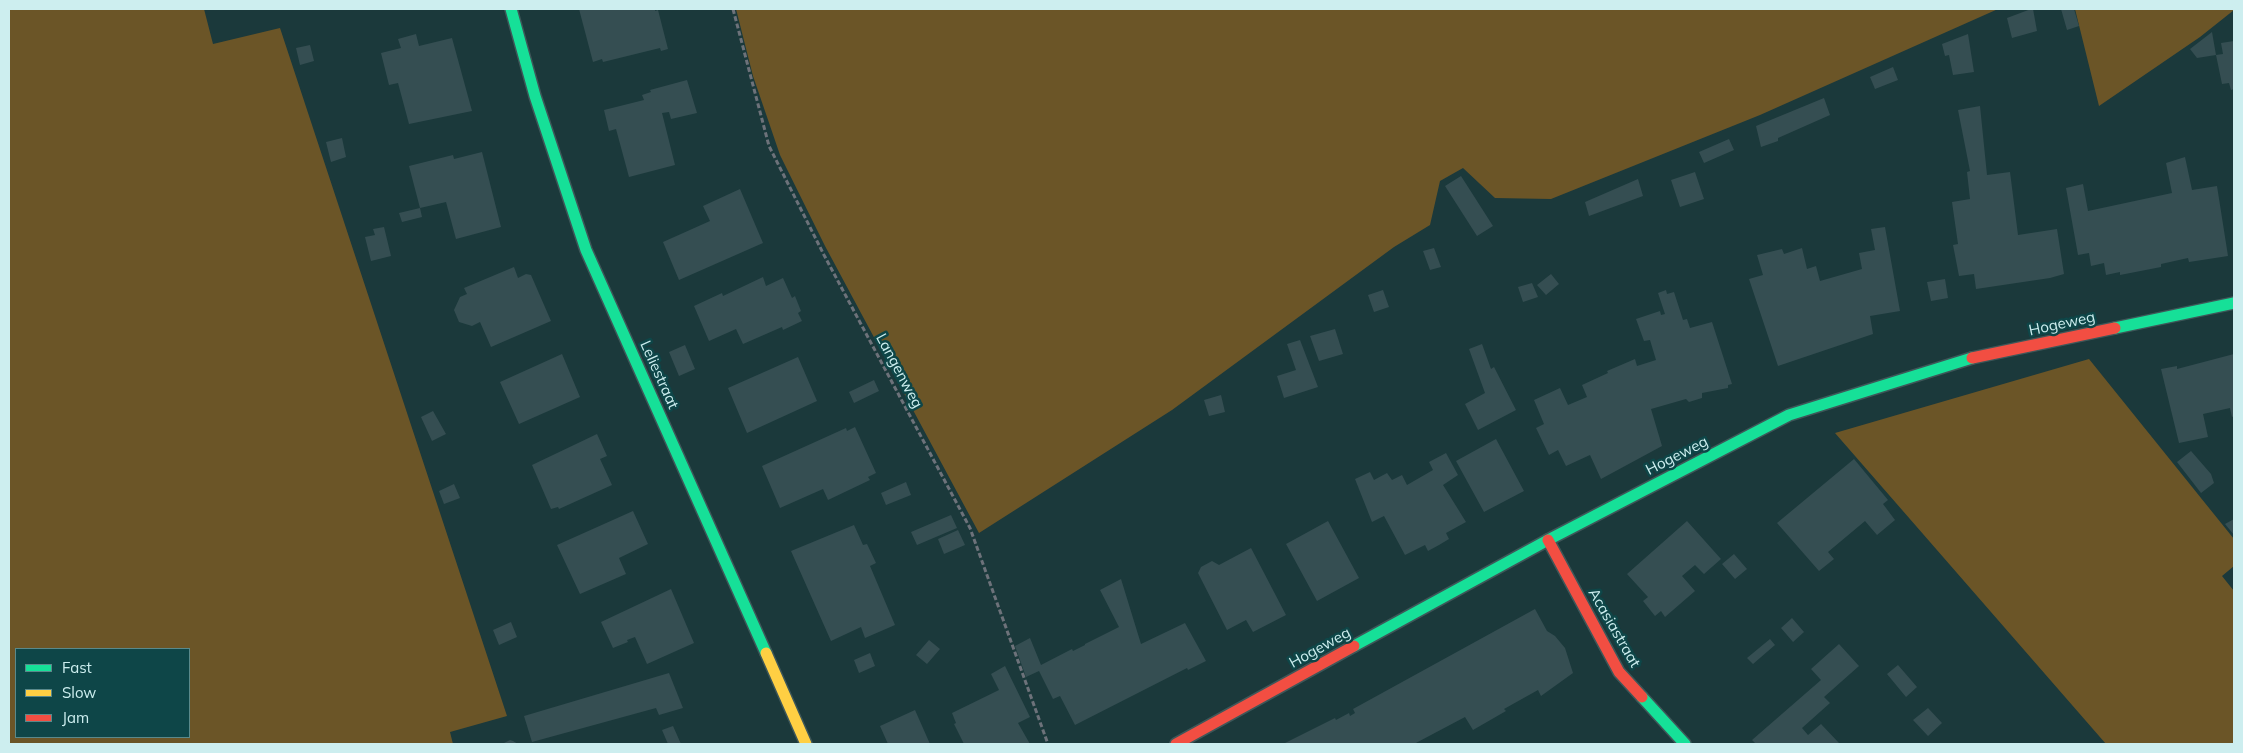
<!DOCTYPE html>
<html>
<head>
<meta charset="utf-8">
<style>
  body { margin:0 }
  #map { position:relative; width:2243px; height:753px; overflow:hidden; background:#1b393b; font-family:Mulish,sans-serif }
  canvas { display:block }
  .frame { position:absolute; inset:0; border:10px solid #cdeeef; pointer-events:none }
  .legend { position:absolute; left:15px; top:648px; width:175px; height:90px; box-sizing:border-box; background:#0e4648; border:1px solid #5a898b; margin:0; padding:6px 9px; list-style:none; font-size:15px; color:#cdeeef }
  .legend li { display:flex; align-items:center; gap:10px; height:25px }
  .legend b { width:25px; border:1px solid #5a898b }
</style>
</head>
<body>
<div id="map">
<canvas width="2243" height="753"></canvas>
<div class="frame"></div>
<ul class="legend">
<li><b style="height:6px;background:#16e098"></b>Fast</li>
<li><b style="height:6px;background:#ffcf43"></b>Slow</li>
<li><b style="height:6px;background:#f24e42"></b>Jam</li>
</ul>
</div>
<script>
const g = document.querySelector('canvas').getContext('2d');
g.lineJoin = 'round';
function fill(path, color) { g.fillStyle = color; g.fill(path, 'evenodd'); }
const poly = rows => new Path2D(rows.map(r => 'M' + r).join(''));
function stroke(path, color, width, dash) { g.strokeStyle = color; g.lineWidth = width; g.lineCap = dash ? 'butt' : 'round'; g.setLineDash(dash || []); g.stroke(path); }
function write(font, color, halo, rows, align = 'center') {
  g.font = font + ' Mulish,sans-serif'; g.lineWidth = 5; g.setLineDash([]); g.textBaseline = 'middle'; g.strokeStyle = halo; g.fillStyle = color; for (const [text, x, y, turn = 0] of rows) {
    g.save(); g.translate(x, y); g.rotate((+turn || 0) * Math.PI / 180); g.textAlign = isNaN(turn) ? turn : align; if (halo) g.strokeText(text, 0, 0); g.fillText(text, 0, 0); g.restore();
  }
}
const green = poly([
  [9,9,204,9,213,44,280,28,507,716,450,732,453,744,9,744],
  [16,649,189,649,189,737,16,737],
  [736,9,1998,9,1760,115,1551,199,1495,198,1463,168,1440,181,1430,225,1394,247,1172,410,979,533,825,246,780,155,753,76],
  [2075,9,2234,9,2234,10,2200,37,2099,106],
  [2089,359,2234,539,2234,566,2222,576,2234,591,2234,744,2106,744,1835,433]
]);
const building = poly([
  [579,9,655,9,655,11,658,10,668,49,661,51,660,48,603,62,602,59,593,62],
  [2031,9,2033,9,2037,31,2012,38,2007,18],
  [2061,9,2074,9,2079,26,2067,30],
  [2212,32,2216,55,2197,58,2190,49],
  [416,34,419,46,452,38,472,111,409,124,398,83,389,85,381,53,401,48,398,39],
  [1968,34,1974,72,1953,75,1949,55,1945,56,1942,44],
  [2234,41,2234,89,2231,90,2229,83,2222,84,2216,55,2223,54,2221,43],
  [310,45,314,61,300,65,296,48],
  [1893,67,1898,80,1875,89,1870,77],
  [687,80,697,113,671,119,669,112,662,113,675,165,629,177,616,129,609,131,604,110,644,100,642,95,651,92,650,90],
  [1824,98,1830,115,1778,138,1778,141,1761,147,1756,126],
  [1980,106,1987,175,2010,172,2018,235,2057,229,2064,274,2050,278,1976,289,1974,274,1959,276,1953,245,1958,244,1952,202,1970,199,1967,172,1970,171,1958,110],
  [342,138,346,157,331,162,326,142],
  [1729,139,1734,150,1704,163,1699,152],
  [482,152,501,227,456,239,446,202,420,208,409,166,453,155,454,159],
  [2185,157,2192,190,2217,186,2228,256,2189,262,2188,258,2161,264,2161,267,2120,275,2120,272,2106,275,2104,263,2091,266,2089,253,2078,255,2066,188,2083,184,2088,211,2172,193,2166,163],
  [1695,172,1704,199,1680,207,1671,180],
  [1461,176,1493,226,1477,236,1445,186],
  [1638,179,1643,196,1589,216,1585,202],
  [740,189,763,243,679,280,663,242,710,221,703,206],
  [420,208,422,217,402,222,399,213],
  [384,227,391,256,371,261,365,237,375,235,373,229],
  [1885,227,1900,311,1870,316,1873,334,1778,366,1749,279,1763,275,1757,255,1782,249,1784,254,1802,248,1807,269,1816,266,1820,281,1862,269,1859,253,1875,250,1871,229],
  [1434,248,1441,267,1430,270,1423,251],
  [514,267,518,278,526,274,531,275,551,321,491,347,480,322,472,326,459,322,454,310,460,297,467,294,464,288],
  [1551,274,1559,284,1546,295,1537,285],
  [763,277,766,286,783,278,792,298,795,296,801,311,798,313,802,321,783,330,782,327,743,344,736,329,709,341,694,306,722,293,723,296],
  [1945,279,1948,298,1931,301,1927,282],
  [1532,283,1538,297,1523,302,1518,287],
  [1383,290,1389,307,1374,312,1368,295],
  [1666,290,1667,294,1674,292,1683,320,1687,319,1690,328,1712,322,1732,384,1728,385,1728,388,1702,393,1702,398,1689,402,1686,399,1651,409,1662,446,1601,479,1590,455,1566,466,1558,450,1549,455,1536,428,1544,424,1534,400,1560,388,1568,405,1587,397,1582,385,1608,373,1607,371,1635,359,1637,366,1656,360,1650,340,1644,341,1636,319,1660,311,1661,315,1665,314,1658,293],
  [1335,329,1343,354,1319,361,1310,336],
  [1300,340,1318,387,1284,398,1277,376,1296,370,1287,344],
  [1482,344,1491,369,1494,367,1516,410,1478,430,1465,404,1485,393,1469,349],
  [685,345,695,369,679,376,669,352],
  [562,354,580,397,519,424,500,382],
  [2234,354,2234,416,2232,417,2230,408,2203,414,2208,437,2179,443,2161,369,2177,366,2177,369],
  [798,357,817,401,747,433,728,388],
  [874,380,879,391,854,403,849,392],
  [1221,395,1225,412,1209,416,1204,400],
  [433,411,446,434,432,441,421,417],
  [855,427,876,473,868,477,870,480,828,500,823,489,780,508,762,466,846,428,847,431],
  [597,434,607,456,600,459,612,485,559,509,558,507,551,509,532,465],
  [1496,439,1524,491,1484,512,1456,461],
  [2191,451,2211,474,2214,483,2201,493,2177,462],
  [1446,453,1458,475,1443,485,1466,522,1446,533,1449,539,1439,545,1428,551,1425,545,1405,555,1384,516,1372,522,1355,479,1370,472,1374,480,1387,473,1392,480,1402,475,1407,485,1433,470,1429,462],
  [1854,459,1888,500,1883,504,1895,520,1877,535,1865,521,1828,552,1834,559,1819,571,1777,523],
  [906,482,911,495,886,505,881,493],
  [454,484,460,498,444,504,439,491],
  [633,511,648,544,619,558,626,574,580,594,557,545],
  [951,515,957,528,917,545,911,532],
  [2234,519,2234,535,2225,524],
  [1328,521,1359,578,1317,601,1286,544],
  [1687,521,1721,559,1704,574,1695,565,1682,576,1695,591,1665,617,1661,611,1655,616,1643,601,1648,597,1627,574],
  [854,525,863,545,867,544,876,563,870,566,895,625,865,638,861,627,831,641,791,551],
  [958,530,965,545,944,554,938,539],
  [1251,548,1286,615,1253,632,1246,620,1227,630,1198,573,1201,567,1212,561,1219,565],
  [1734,554,1747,569,1735,579,1722,564],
  [1121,579,1141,644,1185,623,1206,661,1188,670,1187,668,1075,725,1060,696,1053,699,1039,671,1026,677,1015,646,1030,638,1041,665,1072,649,1073,651,1085,645,1085,644,1119,627,1100,590],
  [671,589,694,643,647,664,635,637,627,640,628,642,613,648,601,622],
  [1535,609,1547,631,1555,636,1565,648,1573,673,1541,696,1538,690,1504,709,1506,711,1473,730,1465,717,1414,744,1283,744,1335,718,1336,720,1349,713,1350,716,1355,713,1353,709],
  [1792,618,1804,632,1793,642,1781,628],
  [511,622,517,637,499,645,493,630],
  [1770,639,1775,645,1753,664,1747,658],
  [929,640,940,649,927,664,916,655],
  [1839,644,1859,666,1824,697,1830,703,1802,728,1808,735,1821,724,1839,743,1756,744,1752,740,1821,680,1811,669],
  [870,653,875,666,859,673,854,660],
  [1898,665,1917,687,1906,697,1887,674],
  [1005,666,1030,717,1018,723,1030,744,964,744,954,724,956,723,952,713,999,690,991,674],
  [669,673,683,708,659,715,656,708,532,742,524,716],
  [1928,708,1942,723,1928,736,1913,720],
  [915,710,930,744,888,744,880,726],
  [673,726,681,744,668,744,662,730],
  [510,740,513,741,518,744,502,744]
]);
const path = poly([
  [733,9,769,146,824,255,970,528,1048,744]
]);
const fast = poly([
  [511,9,535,96,586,250,766,653],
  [2115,328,2234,303],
  [1354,646,1548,540,1789,415,1972,358],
  [1642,697,1685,744]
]);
const slow = poly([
  [766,653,806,744]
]);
const jam = poly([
  [1972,358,2115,328],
  [1548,540,1619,672,1642,697],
  [1176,744,1354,646]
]);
const streetNames = [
  ["Hogeweg",2062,324,-12],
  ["Langenweg",899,371,62],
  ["Leliestraat",659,375,66],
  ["Hogeweg",1677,456,-27],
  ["Acasiastraat",1614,628,60],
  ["Hogeweg",1320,648,-29]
];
fill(green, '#6b5527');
fill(building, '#354e52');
stroke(fast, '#3e5759', 14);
stroke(slow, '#3e5759', 14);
stroke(jam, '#3e5759', 14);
stroke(path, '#6d727a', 3, [5, 2.5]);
stroke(fast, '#16e098', 11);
stroke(slow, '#ffcf43', 11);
stroke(jam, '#f24e42', 11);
write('15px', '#cdeeef', '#0e4648', streetNames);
</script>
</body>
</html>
